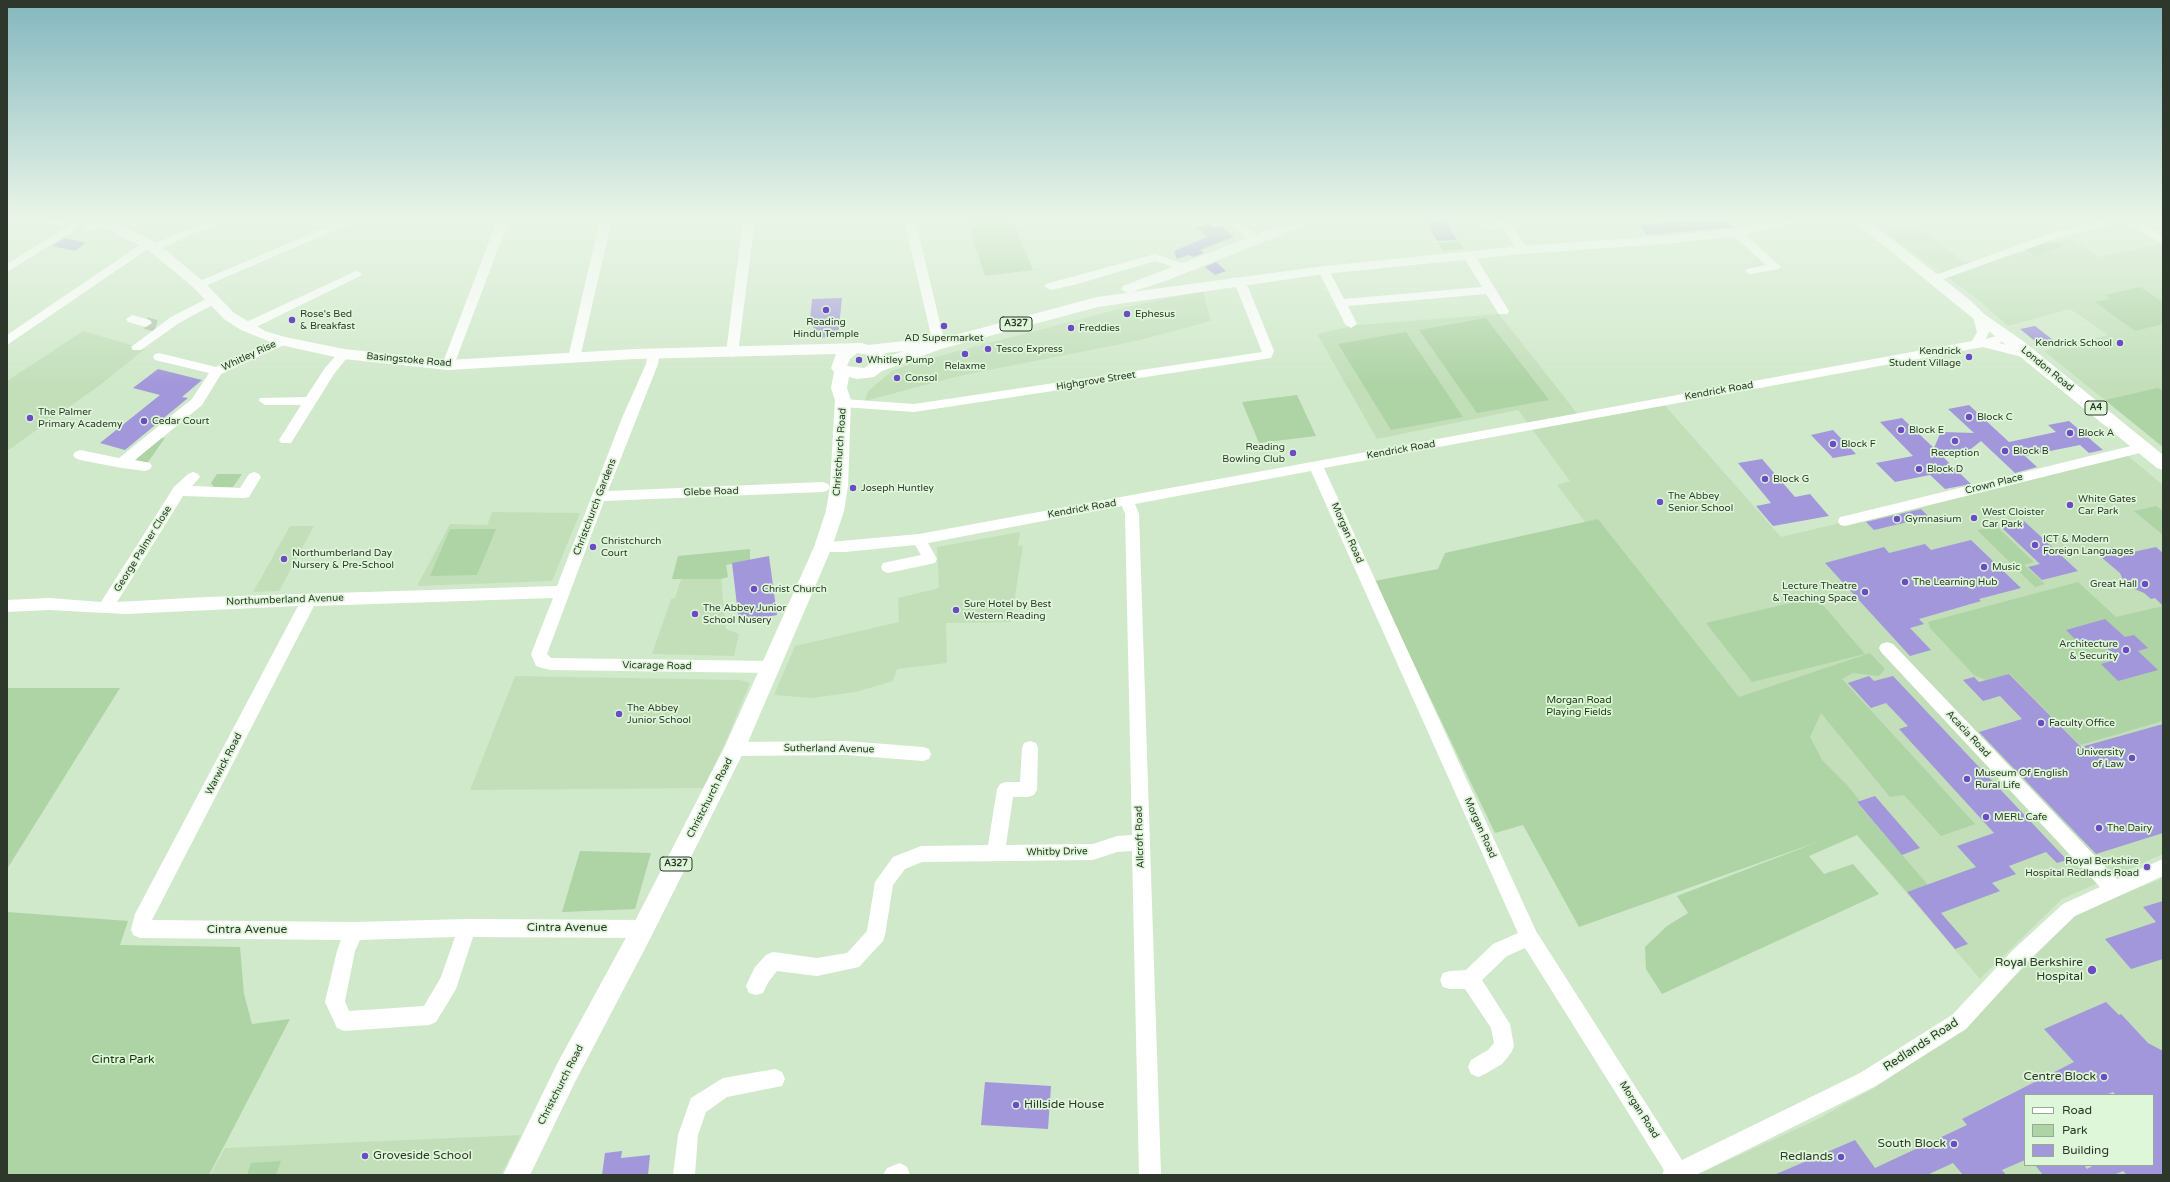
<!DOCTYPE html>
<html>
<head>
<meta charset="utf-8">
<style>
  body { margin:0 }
  #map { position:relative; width:2170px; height:1182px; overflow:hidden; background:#d1e9cb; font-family:"Varela Round",sans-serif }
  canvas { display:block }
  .frame { position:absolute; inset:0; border:8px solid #2d372b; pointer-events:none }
  .legend { position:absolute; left:2024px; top:1094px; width:130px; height:72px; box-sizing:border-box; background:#def7d8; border:1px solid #97aa93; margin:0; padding:5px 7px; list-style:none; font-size:12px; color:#2d372b }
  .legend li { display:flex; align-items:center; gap:8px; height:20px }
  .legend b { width:20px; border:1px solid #97aa93 }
</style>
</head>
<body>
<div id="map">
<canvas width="2170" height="1182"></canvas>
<div class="frame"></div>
<ul class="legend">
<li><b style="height:5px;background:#fff"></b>Road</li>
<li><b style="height:11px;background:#aed3a5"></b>Park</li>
<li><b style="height:11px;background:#a297db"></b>Building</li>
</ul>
</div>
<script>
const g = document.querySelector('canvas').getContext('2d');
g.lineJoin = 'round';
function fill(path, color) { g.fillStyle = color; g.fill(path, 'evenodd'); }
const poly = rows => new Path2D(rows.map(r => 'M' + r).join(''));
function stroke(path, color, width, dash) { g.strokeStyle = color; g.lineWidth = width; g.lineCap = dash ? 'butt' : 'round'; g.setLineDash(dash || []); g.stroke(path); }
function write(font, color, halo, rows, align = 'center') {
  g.font = font + ' "Varela Round",sans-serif'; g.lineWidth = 3.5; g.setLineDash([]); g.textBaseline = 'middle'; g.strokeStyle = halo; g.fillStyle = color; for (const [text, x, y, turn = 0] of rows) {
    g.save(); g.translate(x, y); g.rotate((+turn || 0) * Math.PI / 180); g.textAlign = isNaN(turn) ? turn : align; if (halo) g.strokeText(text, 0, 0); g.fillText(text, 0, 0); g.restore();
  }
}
const built = poly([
  [1866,219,2009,219,1921,228,1962,261,1983,264,2069,238,2100,257,2163,243,2163,447,2044,351,2108,335,2070,309,2008,326,1976,298],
  [1203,291,1211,321,1136,341,959,376,865,401,868,391,892,371,916,362,1123,308],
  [1499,314,1580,417,1661,401,1781,537,2127,455,2163,485,2163,854,2062,899,1980,979,1739,697,1598,519,1585,522,1557,485,1570,481,1518,410,1377,439,1317,334,1357,325],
  [83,331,145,349,100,385,7,451,7,381],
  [492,512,580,513,552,581,417,586,450,524,487,525],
  [290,526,314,526,279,591,253,592],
  [1020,532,1018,546,1023,545,1011,622,946,623,947,663,897,669,893,681,856,692,812,698,774,695,795,646,899,622,898,598,939,588,937,547],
  [681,579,721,579,726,629,739,634,734,656,652,654,671,599,675,598],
  [515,676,740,680,750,683,724,746,703,788,470,790],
  [2163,878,2163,1175,1696,1175,1814,1121,1876,1087,1965,1028,2077,913],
  [2025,1095,2153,1095,2153,1165,2025,1165],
  [521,1135,501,1175,210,1175,225,1148]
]);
const green = poly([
  [966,219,1012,219,1033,270,985,276],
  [1459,241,1464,249,1443,251,1438,243],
  [2048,242,2065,245,2035,256,2025,250],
  [2140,287,2163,302,2163,324,2135,331,2095,302,2110,299,2105,295],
  [1486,318,1549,400,1477,413,1419,330],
  [1406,332,1463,417,1391,430,1338,344],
  [2158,388,2163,391,2163,447,2105,400],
  [1297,395,1316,436,1259,443,1242,402],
  [160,438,165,438,148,462,135,463,135,459],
  [217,474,242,474,233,487,214,487,211,483],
  [2156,506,2163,511,2163,535,2134,511],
  [1598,519,1739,697,1870,653,1885,669,1879,676,1853,673,1842,679,1975,824,1941,836,1904,795,1890,797,1821,713,1810,737,1822,760,1847,785,1860,801,1857,803,1928,885,1907,892,1857,835,1809,856,1824,874,1853,864,1879,894,1662,994,1646,969,1645,947,1667,926,1688,913,1677,896,1823,840,1579,927,1523,825,1495,833,1374,581,1438,569,1445,553],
  [1996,526,2034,562,2024,565,2045,584,2035,587,1977,530],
  [450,529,496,529,477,575,430,576],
  [750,549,750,560,726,565,728,577,721,579,672,579,678,556],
  [2078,582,2116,617,2163,606,2163,721,2080,745,2010,674,1986,680,1974,675,1930,628,1928,622],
  [1816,597,1865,654,1752,682,1706,623],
  [7,688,120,688,7,869],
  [580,851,651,853,635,909,562,912],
  [7,912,128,921,120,945,240,947,244,994,252,1024,290,1019,209,1175,7,1175],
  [281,1161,276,1175,247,1175,251,1163]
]);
const building = poly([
  [1425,219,1445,219,1457,240,1437,241],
  [1690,219,1723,219,1733,227,1647,235,1639,225],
  [1208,223,1213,228,1220,225,1234,237,1200,250,1204,253,1193,257,1189,255,1177,259,1174,251,1207,237,1197,228],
  [65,238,86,243,75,251,52,246],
  [1216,262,1226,271,1215,275,1205,267],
  [842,298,838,337,812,338,814,320,810,320,812,299],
  [2035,326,2057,343,2041,346,2020,329],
  [158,369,202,380,182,397,188,398,125,450,100,443,160,395,133,388],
  [1969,405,2009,442,2056,432,2048,425,2069,421,2103,450,2089,453,2080,445,2025,456,2037,467,2015,473,1981,441,1967,452,1940,454,1971,484,1945,489,1930,475,1895,482,1876,463,1913,456,1880,422,1902,418,1934,448,1940,434,1943,432,1974,433,1948,409],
  [1833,430,1856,454,1833,458,1811,435],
  [1762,459,1795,497,1810,494,1829,516,1773,526,1756,506,1771,503,1738,463],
  [1921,509,1929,517,1874,530,1866,522],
  [2024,521,2078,571,2042,580,2028,567,2040,564,2000,526],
  [1971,540,2021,588,1979,599,1981,601,1919,619,1924,624,1910,628,1931,650,1910,656,1825,563,1884,547,1889,553,1925,544,1931,550],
  [2112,547,2124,554,2156,547,2163,553,2163,606,2155,598,2151,599,2144,593,2130,587,2124,582,2120,573,2095,552],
  [769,556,777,615,739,622,732,563],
  [2105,619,2125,637,2134,635,2148,648,2138,651,2158,670,2118,681,2101,664,2118,659,2099,640,2081,645,2066,630],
  [2009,674,2081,747,2163,724,2163,833,2096,854,1979,732,2022,719,2000,696,1983,701,1963,680,1974,677,1979,682],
  [1869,676,1874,681,1893,676,2067,860,2057,863,2046,852,2009,866,2016,874,1992,883,2000,891,1941,913,1968,944,1955,949,1907,892,1976,867,1957,846,1994,833,1899,729,1908,726,1886,703,1871,708,1848,683],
  [1875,796,1920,848,1902,855,1857,802],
  [2163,901,2163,959,2131,969,2105,939,2156,922,2143,907],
  [2106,1002,2119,1015,2121,1014,2148,1043,2163,1051,2163,1175,2127,1175,2123,1171,2114,1175,2043,1175,2035,1165,2084,1165,2087,1169,2094,1165,2153,1165,2153,1095,2116,1095,2113,1092,2106,1095,2025,1095,2025,1160,2002,1170,2006,1175,1963,1175,1953,1163,1927,1175,1774,1175,1855,1140,1875,1168,1967,1125,1962,1119,2074,1062,2044,1029],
  [985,1082,1051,1086,1048,1129,981,1125],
  [622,1151,621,1158,650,1155,648,1175,602,1175,605,1153]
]);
const minorTunnel = poly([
  [146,323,156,326]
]);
const minor = poly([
  [98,219,111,219,95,230,87,230,85,228,87,226,98,219],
  [213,219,228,219,157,250,153,251,148,249,7,345,7,335,144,242,148,241,153,244,213,219],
  [346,219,361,219,203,287,195,287,193,285,195,283,346,219],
  [392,219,417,219,411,222,398,222,392,219],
  [489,219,501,219,507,225,454,365,448,369,444,368,442,365,495,226,489,219],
  [600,219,612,219,580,358,574,362,568,358,600,219],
  [743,219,755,219,738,353,732,357,726,353,743,219],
  [904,219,915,219,945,344,943,347,939,348,933,344,904,219],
  [1223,219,1236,219,1262,240,1260,242,1252,242,1223,219],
  [2109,219,2135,219,2163,236,2163,244,2124,221,2057,238,1938,281,1934,283,1928,279,1930,277,2049,234,2109,219],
  [1506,221,1512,224,1528,250,1526,252,1518,252,1503,228,1490,229,1484,226,1490,223,1506,221],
  [74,223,80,226,78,228,7,272,7,264,74,223],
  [1736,229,1740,230,1779,265,1781,267,1779,269,1751,274,1747,273,1745,271,1747,269,1766,265,1732,234,1730,232,1732,230,1736,229],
  [1469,253,1475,256,1509,311,1507,314,1499,314,1486,294,1348,306,1357,324,1351,328,1345,324,1318,270,1324,267,1328,268,1344,299,1482,287,1463,256,1469,253],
  [1155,254,1190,266,1192,268,1186,271,1155,261,1074,285,1050,290,1044,286,1046,284,1155,254],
  [356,271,360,272,362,274,360,276,250,330,242,330,240,327,242,324,356,271],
  [1235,277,1239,279,1248,287,1274,351,1271,358,914,412,843,407,836,403,843,399,914,404,1262,352,1237,289,1229,281,1235,277],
  [212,296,218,300,216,303,179,323,141,350,133,350,131,347,171,317,212,296],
  [1979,313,1985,317,1989,332,1986,339,1996,336,2000,332,2008,332,2010,335,2008,338,1999,343,2034,352,2036,355,2034,358,2030,359,1983,347,1324,468,1536,931,1682,1160,1860,1073,1952,1015,2013,950,2063,904,2100,887,1881,652,1879,648,1881,644,1887,642,1893,644,2117,879,2163,859,2163,876,2075,916,2027,962,1966,1029,1874,1087,1696,1175,1662,1175,1664,1170,1525,948,1507,956,1482,980,1510,1024,1514,1046,1511,1053,1502,1064,1485,1074,1478,1077,1471,1074,1468,1067,1471,1060,1488,1050,1494,1043,1491,1028,1465,989,1450,989,1443,987,1440,980,1443,973,1450,971,1466,970,1493,944,1518,933,1311,471,1135,504,1139,514,1161,1175,1139,1175,1132,851,1117,852,1093,860,922,862,905,869,893,885,885,935,883,941,859,967,817,976,777,971,769,981,763,993,756,995,749,993,746,986,749,979,755,967,766,955,773,952,817,958,847,953,867,931,875,882,893,857,921,846,988,845,997,789,1000,784,1006,782,1020,782,1022,748,1024,743,1030,741,1036,743,1038,748,1037,790,1034,795,1028,797,1013,797,1006,845,1093,844,1117,836,1132,835,1125,514,1122,506,928,543,937,559,935,563,888,573,883,571,881,567,883,563,921,555,915,545,845,552,823,552,818,551,816,547,818,543,919,534,1972,341,1977,332,1973,317,1979,313],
  [132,315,150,320,152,323,146,327,128,322,126,319,132,315],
  [282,337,288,341,286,344,221,374,202,405,135,460,150,463,152,466,150,469,145,471,122,468,80,460,75,458,73,455,75,452,80,450,119,458,192,399,209,373,155,360,153,357,155,354,159,353,216,367,282,337],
  [654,349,660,353,658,364,608,491,823,482,828,484,830,487,828,490,823,492,604,501,547,654,551,658,771,661,777,662,779,667,777,672,771,673,551,670,542,668,536,666,531,654,553,598,314,606,152,920,354,922,467,919,643,920,650,923,652,929,650,935,643,938,473,937,456,989,436,1022,429,1025,344,1031,337,1028,325,1002,337,951,341,940,140,938,133,935,131,929,135,914,298,606,125,614,49,610,7,612,7,600,49,598,101,602,174,487,188,474,193,472,198,474,200,477,192,486,240,488,249,474,254,472,259,474,261,477,249,497,244,498,183,496,117,602,207,597,557,586,622,418,646,364,648,353,654,349],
  [455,937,441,977,424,1006,349,1011,345,1001,355,951,360,940,455,937],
  [344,350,350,354,334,374,291,443,281,443,279,440,301,405,265,405,259,401,260,398,306,397,325,368,340,351,344,350],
  [2143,443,2148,445,2150,448,2148,451,1845,526,1840,525,1838,521,1840,517,1845,516,2143,443],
  [846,741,923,747,929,749,931,754,929,759,923,761,846,755,734,756,728,754,726,749,728,744,734,742,846,741],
  [775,1069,782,1072,785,1079,782,1086,727,1097,706,1112,698,1135,695,1175,673,1175,678,1135,691,1098,723,1078,775,1069],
  [900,1163,907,1167,910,1175,883,1175,887,1168,900,1163]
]);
const major = poly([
  [7,219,95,219,124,224,128,229,153,241,167,251,204,282,234,313,265,331,285,337,344,349,448,360,635,349,862,343,868,345,923,339,929,342,1097,297,1127,293,1121,289,1123,286,1296,219,1315,219,1313,222,1168,280,1132,292,1324,266,1522,246,1674,235,1736,228,1776,219,1800,219,1798,222,1736,236,1674,243,1522,254,1324,274,1098,307,941,349,882,371,874,377,857,379,849,377,847,388,851,400,848,486,844,511,832,547,745,749,651,937,575,1082,530,1175,503,1175,557,1064,635,921,725,746,814,547,826,511,830,486,835,400,831,388,834,372,831,368,836,354,635,359,448,370,344,359,276,344,241,330,224,319,194,288,157,257,143,247,118,235,114,230,79,224,7,223,7,219],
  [904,351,887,357,885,353,904,351],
  [857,353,870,355,872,360,870,364,864,368,847,366,850,359,857,353],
  [1851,219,1866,219,1970,300,1984,314,2023,341,2163,455,2163,470,2157,468,1851,219]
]);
const markers = [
  [826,310,4,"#6c4cc5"],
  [1127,314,4,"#6c4cc5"],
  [292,320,4,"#6c4cc5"],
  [944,326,4,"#6c4cc5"],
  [1071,328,4,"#6c4cc5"],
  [2120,343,4,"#6c4cc5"],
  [988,349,4,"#6c4cc5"],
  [965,354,4,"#6c4cc5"],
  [1969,357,4,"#6c4cc5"],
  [859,360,4,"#6c4cc5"],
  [897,378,4,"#6c4cc5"],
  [1969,417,4,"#6c4cc5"],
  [30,418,4,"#6c4cc5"],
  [144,421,4,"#6c4cc5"],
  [1901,430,4,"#6c4cc5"],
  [2070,433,4,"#6c4cc5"],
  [1955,441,4,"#6c4cc5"],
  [1833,444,4,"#6c4cc5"],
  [2005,451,4,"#6c4cc5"],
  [1293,453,4,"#6c4cc5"],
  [1919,469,4,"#6c4cc5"],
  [1765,479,4,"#6c4cc5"],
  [853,488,4,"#6c4cc5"],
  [1660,502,4,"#6c4cc5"],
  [2070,505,4,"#6c4cc5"],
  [1974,518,4,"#6c4cc5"],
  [1897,519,4,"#6c4cc5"],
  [2035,545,4,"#6c4cc5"],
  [593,547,4,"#6c4cc5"],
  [284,559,4,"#6c4cc5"],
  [1984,567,4,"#6c4cc5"],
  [1905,582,4,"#6c4cc5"],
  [2145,584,4,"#6c4cc5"],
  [754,589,4,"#6c4cc5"],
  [1865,592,4,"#6c4cc5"],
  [956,610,4,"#6c4cc5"],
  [695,614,4,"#6c4cc5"],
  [2126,650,4,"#6c4cc5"],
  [619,714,4,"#6c4cc5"],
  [2041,723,4,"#6c4cc5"],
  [2132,758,4,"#6c4cc5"],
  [1967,779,4,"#6c4cc5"],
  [1986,817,4,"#6c4cc5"],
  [2099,828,4,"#6c4cc5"],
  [2147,867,4,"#6c4cc5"],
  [2092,970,5,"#6c4cc5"],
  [2104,1077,4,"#6c4cc5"],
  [1016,1105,4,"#6c4cc5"],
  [1954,1144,4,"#6c4cc5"],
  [365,1156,4,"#6c4cc5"],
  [1841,1157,4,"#6c4cc5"]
];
const shields = [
  [1016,324,32],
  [2096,408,22],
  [676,864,32]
];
const shieldNames = [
  ["A327",1016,324],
  ["A4",2096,408],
  ["A327",676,864]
];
const poiNames = [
  ["Rose's Bed",300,314],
  ["& Breakfast",300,326],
  ["Ephesus",1135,314],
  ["Reading",826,322,"center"],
  ["Hindu Temple",826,334,"center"],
  ["Freddies",1079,328],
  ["AD Supermarket",944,338,"center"],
  ["Kendrick School",2112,343,"right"],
  ["Tesco Express",996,349],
  ["Kendrick",1961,351,"right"],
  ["Student Village",1961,363,"right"],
  ["Whitley Pump",867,360],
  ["Relaxme",965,366,"center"],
  ["Consol",905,378],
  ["The Palmer",38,412],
  ["Primary Academy",38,424],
  ["Block C",1977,417],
  ["Cedar Court",152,421],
  ["Block E",1909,430],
  ["Block A",2078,433],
  ["Block F",1841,444],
  ["Reading",1285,447,"right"],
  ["Bowling Club",1285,459,"right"],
  ["Block B",2013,451],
  ["Reception",1955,453,"center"],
  ["Block D",1927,469],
  ["Block G",1773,479],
  ["Joseph Huntley",861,488],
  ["The Abbey",1668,496],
  ["Senior School",1668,508],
  ["White Gates",2078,499],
  ["Car Park",2078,511],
  ["West Cloister",1982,512],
  ["Car Park",1982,524],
  ["Gymnasium",1905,519],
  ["ICT & Modern",2043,539],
  ["Foreign Languages",2043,551],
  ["Christchurch",601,541],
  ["Court",601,553],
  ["Northumberland Day",292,553],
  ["Nursery & Pre-School",292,565],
  ["Music",1992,567],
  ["The Learning Hub",1913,582],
  ["Great Hall",2137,584,"right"],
  ["Lecture Theatre",1857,586,"right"],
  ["& Teaching Space",1857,598,"right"],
  ["Christ Church",762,589],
  ["Sure Hotel by Best",964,604],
  ["Western Reading",964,616],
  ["The Abbey Junior",703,608],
  ["School Nusery",703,620],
  ["Architecture",2118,644,"right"],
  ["& Security",2118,656,"right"],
  ["The Abbey",627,708],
  ["Junior School",627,720],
  ["Faculty Office",2049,723],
  ["University",2124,752,"right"],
  ["of Law",2124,764,"right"],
  ["Museum Of English",1975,773],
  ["Rural Life",1975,785],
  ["MERL Cafe",1994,817],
  ["The Dairy",2107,828],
  ["Royal Berkshire",2139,861,"right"],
  ["Hospital Redlands Road",2139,873,"right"]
];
const streetNames = [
  ["Whitley Rise",249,356,-25],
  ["Basingstoke Road",409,360,5],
  ["London Road",2047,369,39],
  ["Highgrove Street",1096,381,-9],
  ["Kendrick Road",1719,391,-10],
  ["Kendrick Road",1401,450,-10],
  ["Christchurch Road",840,452,-86],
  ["Crown Place",1994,484,-14],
  ["Glebe Road",711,492,-2],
  ["Christchurch Gardens",595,507,-69],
  ["Kendrick Road",1082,509,-10],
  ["Morgan Road",1347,533,66],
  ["George Palmer Close",143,549,-58],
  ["Northumberland Avenue",285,600,-2],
  ["Vicarage Road",657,666,1],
  ["Acacia Road",1968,734,47],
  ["Sutherland Avenue",829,749,1],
  ["Warwick Road",224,764,-63],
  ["Christchurch Road",710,798,-63],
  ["Morgan Road",1480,828,66],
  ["Allcroft Road",1140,837,-92],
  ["Whitby Drive",1057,852,-1],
  ["Christchurch Road",561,1085,-63],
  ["Morgan Road",1639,1110,58]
];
const parkNames = [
  ["Morgan Road",1579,700],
  ["Playing Fields",1579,712]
];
const nearStreetnames = [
  ["Cintra Avenue",567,928],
  ["Cintra Avenue",247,930],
  ["Redlands Road",1921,1045,-33]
];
const nearPoinames = [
  ["Royal Berkshire",2083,963],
  ["Hospital",2083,977],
  ["Centre Block",2096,1077],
  ["Hillside House",1024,1105,"left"],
  ["South Block",1946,1144],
  ["Groveside School",373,1156,"left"],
  ["Redlands",1833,1157]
];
const nearParknames = [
  ["Cintra Park",123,1060]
];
fill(built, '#c2dfba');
fill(green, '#aed3a5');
fill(building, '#a297db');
stroke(minorTunnel, '#b0c5ab', 12, [12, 6]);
fill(minor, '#fff');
fill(major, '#fff');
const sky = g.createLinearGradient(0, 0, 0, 384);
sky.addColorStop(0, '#83b7be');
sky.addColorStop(0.57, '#eaf5e8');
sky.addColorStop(1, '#eaf5e800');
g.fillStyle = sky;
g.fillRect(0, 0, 2170, 384);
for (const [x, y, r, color] of markers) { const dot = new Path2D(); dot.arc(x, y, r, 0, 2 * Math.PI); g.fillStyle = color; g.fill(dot); stroke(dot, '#def7d8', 1.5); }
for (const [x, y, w] of shields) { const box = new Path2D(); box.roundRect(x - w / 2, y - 7, w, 14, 3); g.fillStyle = '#def7d8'; g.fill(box); stroke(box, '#2d372b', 1); }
write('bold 9px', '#2d372b', null, shieldNames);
write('10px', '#2d372b', '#def7d8', poiNames, 'left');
write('10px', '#2d372b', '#def7d8', streetNames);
write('10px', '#14340b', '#def7d8', parkNames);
write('12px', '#2d372b', '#def7d8', nearStreetnames);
write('12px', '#2d372b', '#def7d8', nearPoinames, 'right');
write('12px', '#14340b', '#def7d8', nearParknames);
</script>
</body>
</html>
